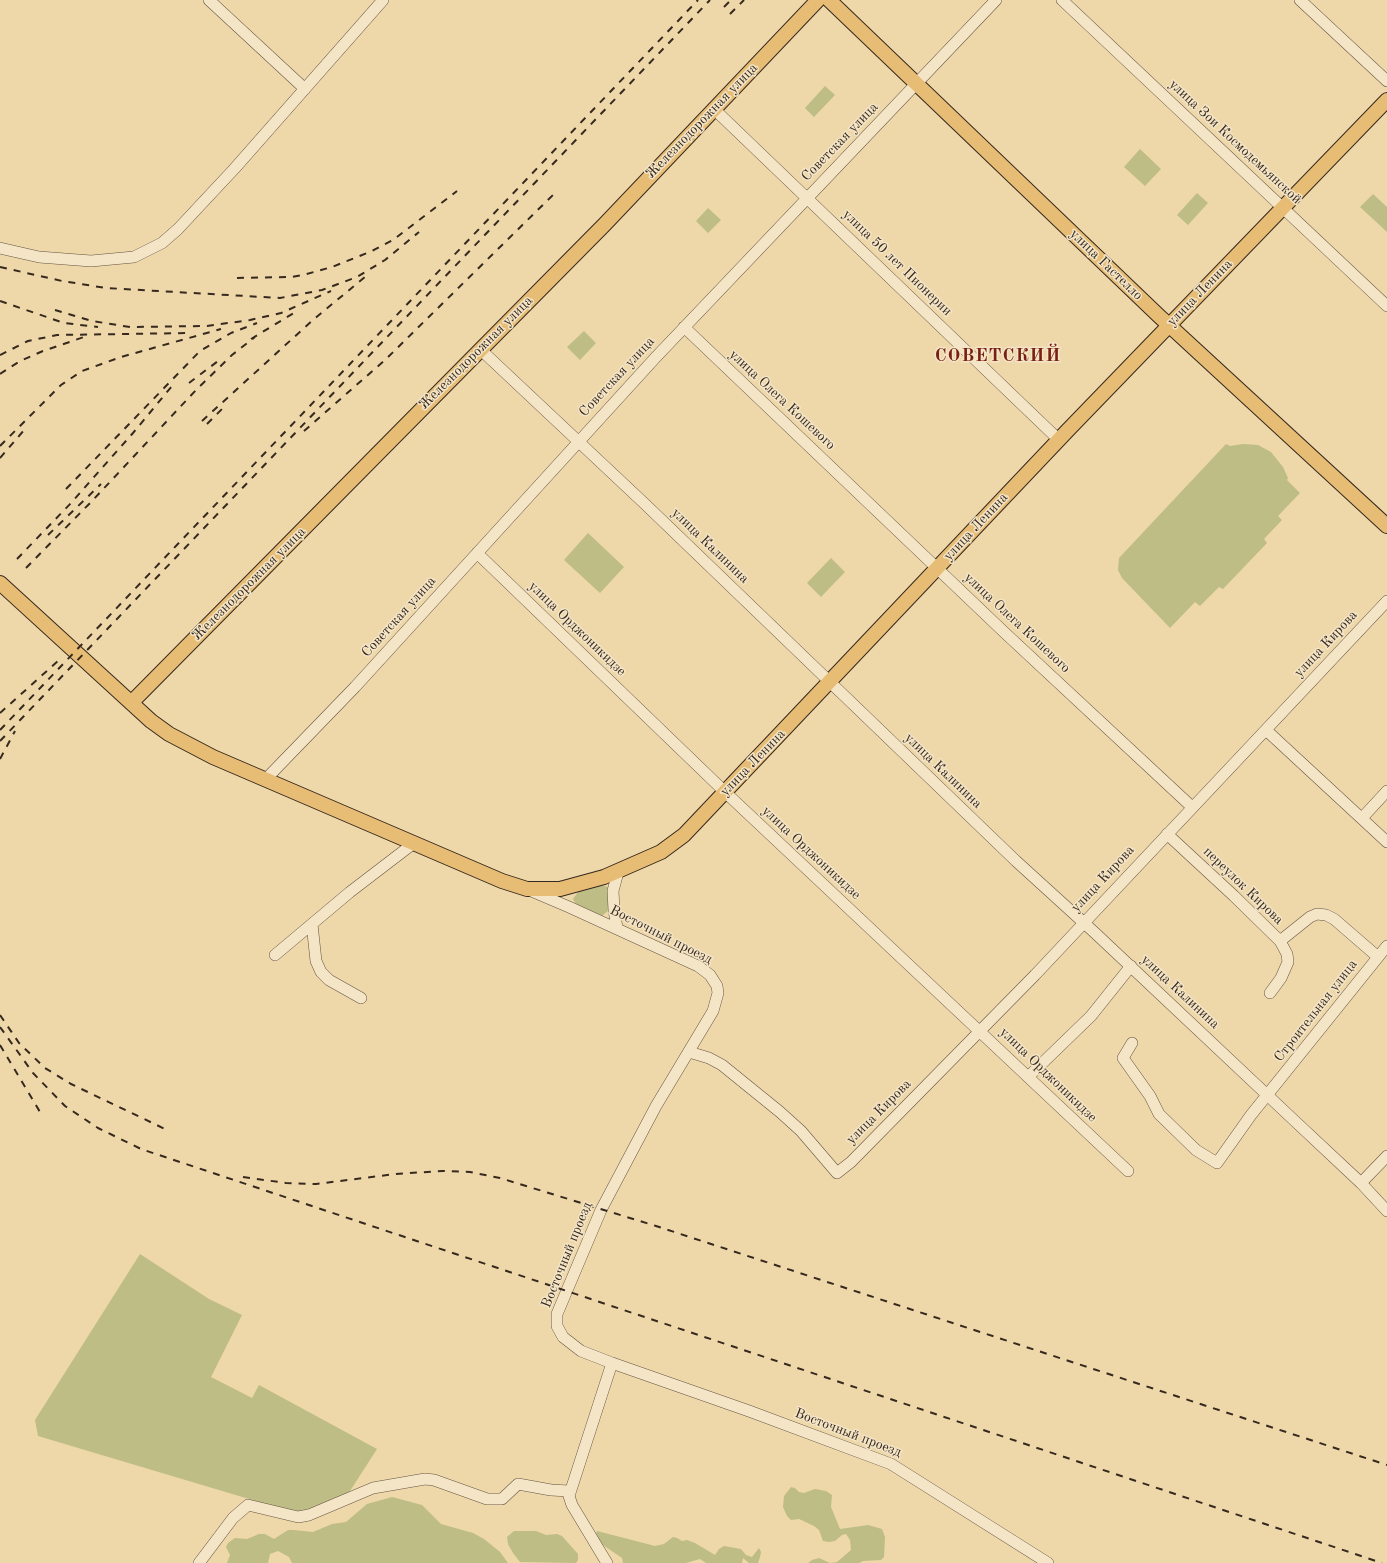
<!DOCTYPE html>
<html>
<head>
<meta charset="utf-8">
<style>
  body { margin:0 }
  canvas { display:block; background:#eed7a9 }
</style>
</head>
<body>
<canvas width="1387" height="1563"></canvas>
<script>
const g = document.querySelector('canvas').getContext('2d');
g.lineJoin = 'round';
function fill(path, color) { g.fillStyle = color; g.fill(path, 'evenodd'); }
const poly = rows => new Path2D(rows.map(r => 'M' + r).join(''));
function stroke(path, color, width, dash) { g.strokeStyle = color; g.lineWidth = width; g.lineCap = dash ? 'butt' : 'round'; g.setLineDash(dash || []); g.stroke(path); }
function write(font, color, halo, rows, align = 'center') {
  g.font = font + ' "Old Standard TT",serif'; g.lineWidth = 3; g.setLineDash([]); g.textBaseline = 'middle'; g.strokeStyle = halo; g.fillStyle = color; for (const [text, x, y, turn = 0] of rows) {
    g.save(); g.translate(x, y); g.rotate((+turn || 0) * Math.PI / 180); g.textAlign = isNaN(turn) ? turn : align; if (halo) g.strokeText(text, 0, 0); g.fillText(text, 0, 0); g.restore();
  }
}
const green = poly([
  [825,86,835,95,814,117,805,108],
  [1140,149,1161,169,1145,186,1124,167],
  [1197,193,1208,203,1188,225,1177,215],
  [1373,194,1387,207,1387,232,1360,207],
  [708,208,721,220,708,233,696,221],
  [584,331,596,343,580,360,567,347],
  [1226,444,1230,446,1243,444,1258,445,1271,452,1283,467,1288,478,1287,480,1300,493,1278,516,1282,520,1264,539,1267,543,1223,589,1219,587,1200,606,1195,602,1170,628,1122,578,1118,570,1119,558],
  [588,533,624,567,600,593,564,560],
  [831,558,845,572,821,597,807,583],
  [599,885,609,887,609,910,602,916,576,904,573,899,578,892],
  [140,1254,209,1299,242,1315,211,1377,252,1398,259,1385,377,1449,350,1491,333,1502,296,1513,38,1436,35,1420],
  [791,1487,795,1488,799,1492,804,1493,815,1489,826,1491,832,1495,831,1507,840,1529,868,1525,882,1529,885,1537,884,1557,881,1560,863,1561,859,1563,808,1563,812,1560,819,1558,830,1563,837,1562,851,1550,850,1540,846,1534,842,1535,835,1541,829,1542,823,1541,819,1530,814,1526,799,1519,791,1520,787,1516,783,1507,784,1496],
  [392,1497,422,1505,441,1524,473,1533,484,1539,500,1552,508,1563,292,1563,289,1557,278,1551,270,1554,268,1563,227,1563,230,1555,226,1547,228,1543,235,1538,247,1539,259,1534,265,1534,274,1539,288,1530,293,1530,313,1532,332,1524,346,1522,367,1504],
  [514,1531,536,1531,546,1535,557,1534,562,1536,578,1554,578,1560,576,1563,520,1562,513,1553,508,1544,507,1537],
  [597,1531,655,1546,664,1544,673,1537,677,1538,682,1541,687,1540,695,1543,715,1555,719,1549,724,1546,741,1549,746,1555,752,1557,759,1548,761,1552,760,1557,758,1563,749,1563,743,1558,742,1563,706,1563,700,1559,686,1563,623,1563,622,1558,600,1543,596,1533]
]);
const minor = poly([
  [209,0,305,89],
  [1062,0,1387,306],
  [1300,0,1387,81],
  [714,109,1059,440],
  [0,248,39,257,91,261,134,257,162,243,178,229,235,168,383,0],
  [684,327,1005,633,1192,807],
  [480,349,646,505,1016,861,1094,932,1298,1124,1361,1183,1387,1211],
  [477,553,725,792,1128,1171],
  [1266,730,1387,842],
  [265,780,355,687,656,357,996,0],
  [1363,817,1387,791],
  [1167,834,1234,896,1280,941,1310,917,1317,914,1326,915,1334,919,1378,957],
  [529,890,569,907,698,966,710,975,717,986,718,993,713,1011,656,1106,601,1210,557,1314,557,1326,563,1337,581,1351,612,1363,749,1411,891,1464,1048,1563],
  [312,924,316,961,321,972,329,980,361,998],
  [617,928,614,910,613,891,618,872],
  [275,955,350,892,414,843],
  [1270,993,1281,978,1288,962,1287,954,1280,941],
  [1132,1043,1123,1058,1150,1096,1159,1114,1196,1150,1217,1163,1251,1115,1387,946],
  [689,1052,709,1058,722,1065,780,1112,801,1131,837,1173,851,1162,1035,975,1387,601],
  [1028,1077,1091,1016,1131,966],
  [1361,1183,1387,1156],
  [199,1563,233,1518,248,1505,298,1517,309,1515,373,1488,425,1479,434,1480,487,1499,502,1499,518,1484,551,1490,569,1491],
  [607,1563,572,1505,569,1496,612,1363]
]);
const major = poly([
  [829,0,1159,316,1387,526],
  [0,583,151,721,169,734,213,757,502,881,527,889,560,889,604,877,661,852,684,835,1068,430,1387,100],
  [131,703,605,224,818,0]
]);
const rail = poly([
  [724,7,731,0],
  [730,14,744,0],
  [0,267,62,281,106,288,280,298,322,290,357,277,385,260,419,232],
  [237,278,291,277,303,275,332,267,372,251,393,240,457,191],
  [0,301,64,323,98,327],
  [55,310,92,321,130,327,207,326,250,320,281,313,331,291],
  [251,339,297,311],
  [0,355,28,341,57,335,191,333],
  [0,374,20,361,43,351,84,337],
  [189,383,222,358],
  [202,421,314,319,365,277],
  [207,424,224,407],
  [304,431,385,360,556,192],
  [0,446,61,385,82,371,121,357,221,329],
  [0,458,25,429],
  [66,489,200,351,231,333,257,323],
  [48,535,101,484],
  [17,559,71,503,133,433,172,386],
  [26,568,93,500,196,390,232,355,255,337],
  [0,713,58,661],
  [0,730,698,0],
  [0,741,710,0],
  [0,759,15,731],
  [0,1015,19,1043,45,1068,71,1084,165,1129],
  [0,1027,33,1073,65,1106,98,1128,141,1149,1382,1563],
  [0,1045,40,1112],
  [243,1177,286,1183,316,1184,395,1174,442,1171,470,1172,500,1178,656,1226,1387,1465]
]);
const streetNames = [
  ["Железнодорожная улица",702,121,-46],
  ["Советская улица",840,142,-46],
  ["улица Зои Космодемьянской",1235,142,43],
  ["улица 50 лет Пионерии",897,263,44],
  ["улица Гастелло",1106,265,44],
  ["улица Ленина",1200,293,-46],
  ["Железнодорожная улица",476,353,-45],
  ["Советская улица",617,377,-47],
  ["улица Олега Кошевого",782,400,43],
  ["улица Ленина",976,527,-47],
  ["улица Калинина",710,546,44],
  ["Железнодорожная улица",249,584,-45],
  ["Советская улица",399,617,-48],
  ["улица Олега Кошевого",1017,623,43],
  ["улица Орджоникидзе",577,629,44],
  ["улица Кирова",1326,644,-47],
  ["улица Ленина",753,763,-46],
  ["улица Калинина",943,771,44],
  ["улица Орджоникидзе",811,853,43],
  ["улица Кирова",1103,879,-47],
  ["переулок Кирова",1243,886,44],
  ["Восточный проезд",661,935,27],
  ["улица Калинина",1180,992,43],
  ["Строительная улица",1316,1011,-52],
  ["улица Орджоникидзе",1048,1075,44],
  ["улица Кирова",879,1112,-45],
  ["Восточный проезд",567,1255,-68],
  ["Восточный проезд",848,1433,21]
];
const districtNames = [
  ["СОВЕТСКИЙ",998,356]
];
fill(green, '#bebd85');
stroke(minor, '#645441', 12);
stroke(major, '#36291e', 16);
stroke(minor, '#f4e5c7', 11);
stroke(major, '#e7bc74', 14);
stroke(rail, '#36291e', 2, [7, 7]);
write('14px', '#36291e', '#f4e5c7', streetNames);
g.letterSpacing = '1px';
write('bold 18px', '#7a1f14', '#f4e5c7', districtNames);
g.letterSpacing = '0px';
</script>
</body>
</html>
